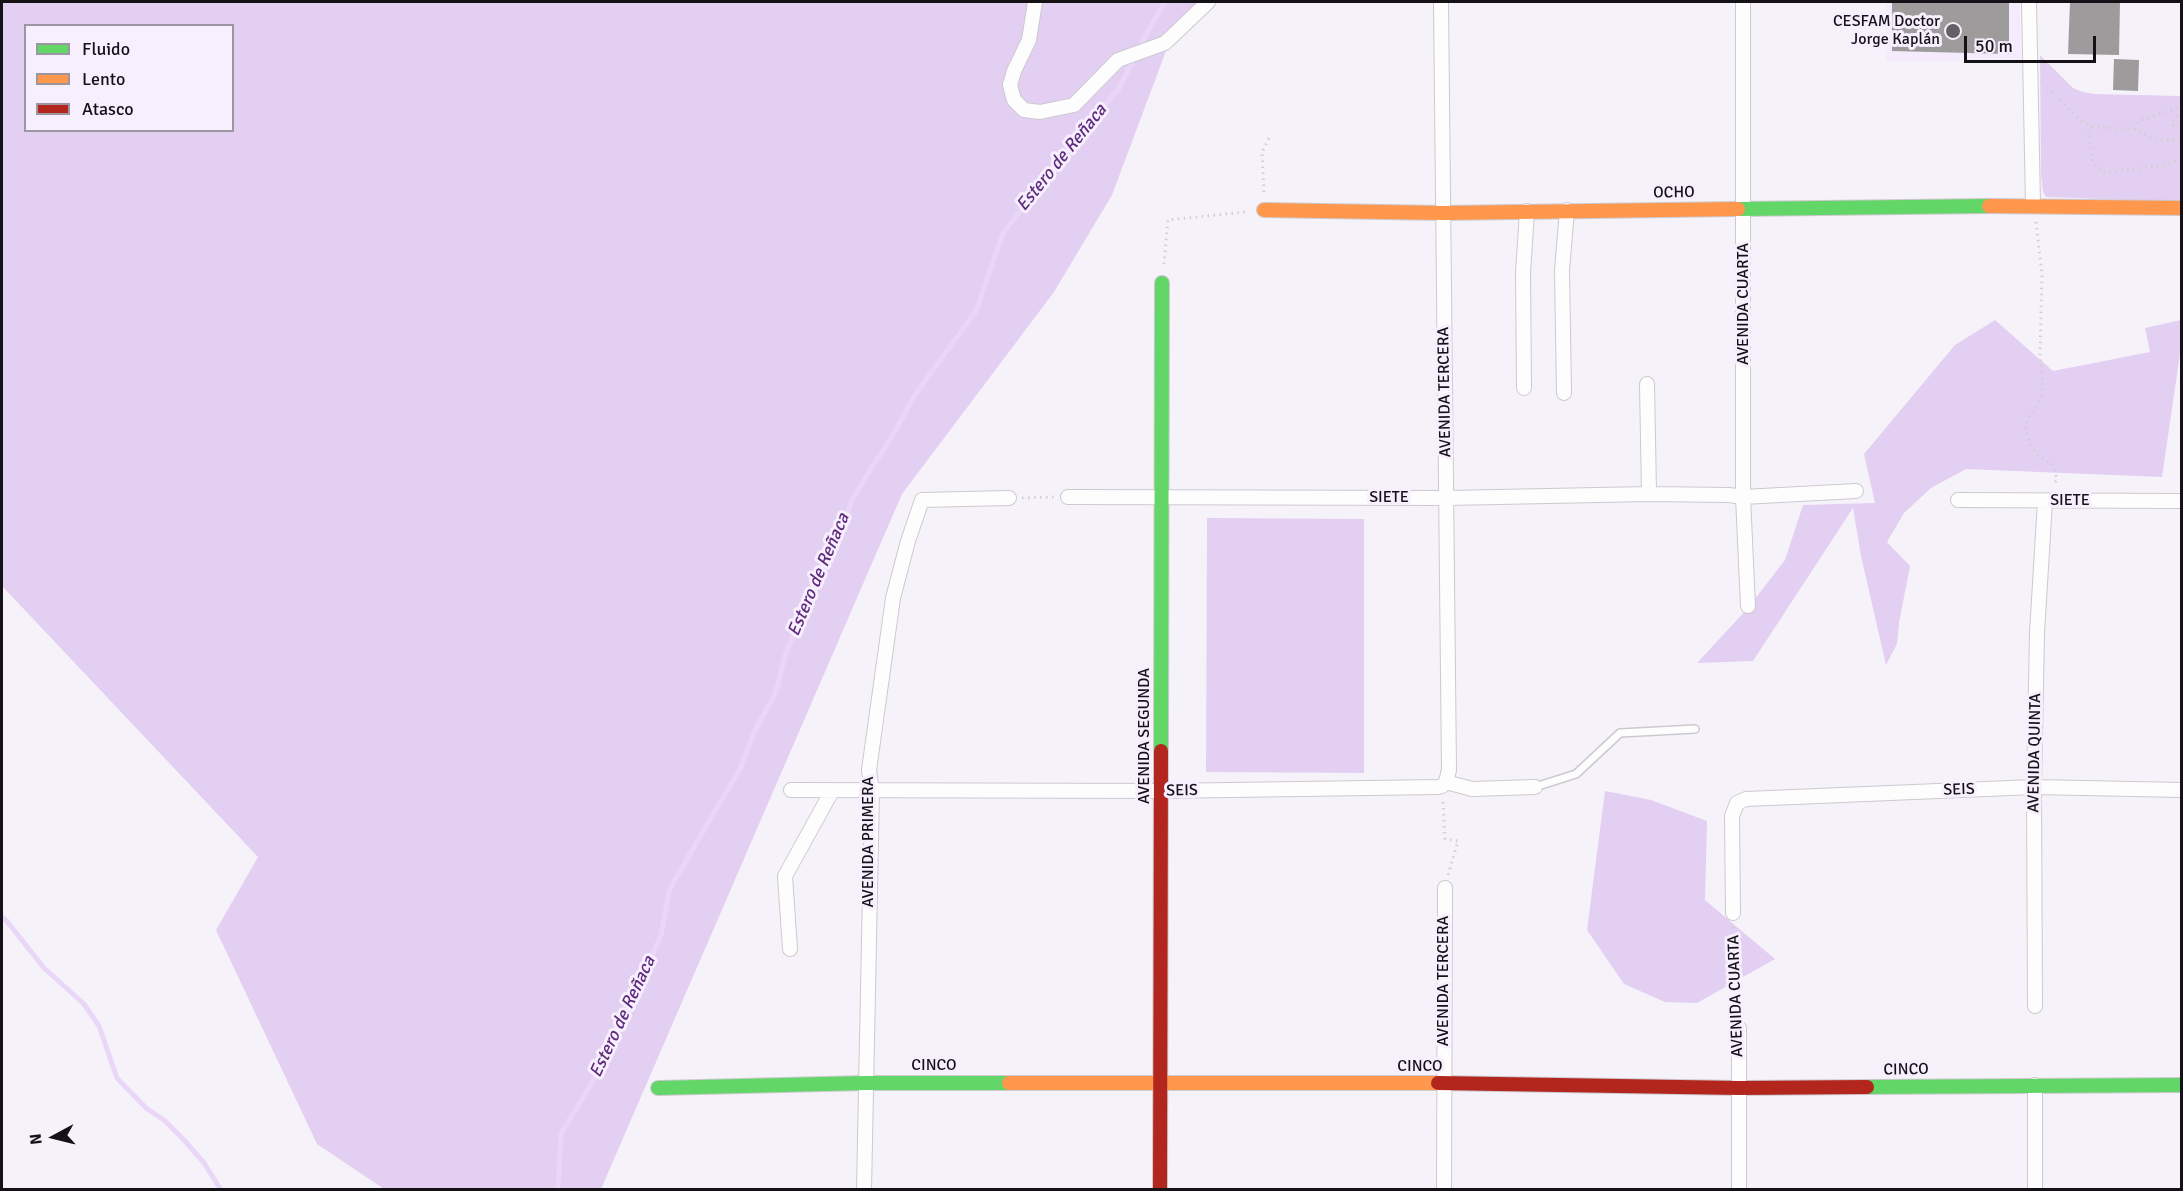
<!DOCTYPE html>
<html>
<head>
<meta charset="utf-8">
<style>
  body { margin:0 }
  #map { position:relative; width:2183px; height:1191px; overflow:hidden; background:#f6f2fa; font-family:Signika,sans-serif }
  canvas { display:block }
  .frame { position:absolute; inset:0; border:3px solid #141117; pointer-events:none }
  .legend { position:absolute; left:24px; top:24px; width:210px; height:108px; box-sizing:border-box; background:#f7effd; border:2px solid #9c96a1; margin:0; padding:8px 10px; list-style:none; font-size:18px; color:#141117 }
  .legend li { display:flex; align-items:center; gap:12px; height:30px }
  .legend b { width:30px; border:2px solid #9c96a1 }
  .north { position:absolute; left:24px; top:1107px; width:60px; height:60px; -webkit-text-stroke:4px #f7effd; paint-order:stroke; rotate:263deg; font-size:16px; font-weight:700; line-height:24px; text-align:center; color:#141117 }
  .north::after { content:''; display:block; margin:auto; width:21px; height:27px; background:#141117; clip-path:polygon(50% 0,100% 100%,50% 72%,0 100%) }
  .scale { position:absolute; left:1964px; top:36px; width:132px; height:27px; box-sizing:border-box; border:3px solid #141117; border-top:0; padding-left:8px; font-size:18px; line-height:21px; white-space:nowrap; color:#141117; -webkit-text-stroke:4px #f7effd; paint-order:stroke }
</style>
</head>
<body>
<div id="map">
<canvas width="2183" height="1191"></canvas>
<div class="frame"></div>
<ul class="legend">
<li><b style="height:8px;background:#63d668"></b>Fluido</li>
<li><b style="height:8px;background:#ff974d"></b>Lento</li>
<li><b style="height:8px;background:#b3261e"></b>Atasco</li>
</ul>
<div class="north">N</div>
<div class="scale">50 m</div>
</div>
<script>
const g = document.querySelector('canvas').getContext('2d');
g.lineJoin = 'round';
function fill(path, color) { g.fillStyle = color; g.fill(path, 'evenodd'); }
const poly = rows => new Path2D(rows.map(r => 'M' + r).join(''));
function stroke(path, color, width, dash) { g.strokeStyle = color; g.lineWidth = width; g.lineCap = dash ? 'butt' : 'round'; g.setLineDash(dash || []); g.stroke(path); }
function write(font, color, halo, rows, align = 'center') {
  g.font = font + ' Signika,sans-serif'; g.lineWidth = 6; g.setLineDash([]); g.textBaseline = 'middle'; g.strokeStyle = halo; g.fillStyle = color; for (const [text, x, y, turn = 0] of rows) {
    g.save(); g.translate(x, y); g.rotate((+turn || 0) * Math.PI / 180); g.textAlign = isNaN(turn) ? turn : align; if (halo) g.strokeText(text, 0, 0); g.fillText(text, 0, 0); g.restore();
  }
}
const built = poly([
  [1886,2,2020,2,2020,61,1886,61]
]);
const green = poly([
  [2,2,1203,2,1169,43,1112,195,1054,292,902,494,601,1189,384,1189,317,1144,216,930,258,857,2,586],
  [26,26,232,26,232,130,26,130],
  [2040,55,2073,88,2083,92,2095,94,2181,96,2181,202,2046,197,2043,192,2041,175],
  [1995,320,2053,371,2150,352,2145,328,2181,320,2181,347,2162,477,1966,469,1931,488,1904,513,1887,542,1910,566,1899,623,1897,644,1886,665,1861,556,1853,508,1753,661,1697,663,1748,608,1785,560,1803,505,1875,503,1864,454,1955,345],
  [1207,518,1364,519,1364,773,1206,772],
  [1605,791,1651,800,1707,821,1705,900,1775,959,1697,1003,1665,1002,1624,984,1587,930]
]);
const stream = poly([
  [2,917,6,920,44,968,84,1004,99,1026,117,1078,146,1108,164,1120,184,1140,204,1163,221,1190],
  [558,1190,561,1133,603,1065,646,971,661,935,670,888,741,767,755,730,775,695,786,653,813,585,846,521,852,499,892,436,917,392,976,311,1003,233,1046,178,1068,145,1118,90,1147,33,1165,2]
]);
const building = poly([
  [1892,2,2009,2,2009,54,1892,51],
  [2070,2,2120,2,2119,55,2068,54],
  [2114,59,2139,60,2138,91,2113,90]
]);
const path = poly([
  [2047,87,2080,120,2092,127,2135,129,2155,139,2182,141],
  [2182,112,2171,122,2174,126,2182,120],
  [2087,124,2093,162,2102,173,2164,165,2182,159],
  [2135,129,2140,120,2182,107],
  [1264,192,1262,152,1270,136],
  [2036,222,2042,274,2040,354,2043,383,2041,398,2030,415,2025,427,2029,441,2036,454,2053,465,2057,479,2054,485],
  [1164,264,1168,220,1245,212],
  [1022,498,1054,497],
  [1443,802,1445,839,1458,841,1448,875],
  [1733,927,1738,1013]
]);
const lane = poly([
  [1535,787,1576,774,1620,733,1695,729]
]);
const street = poly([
  [1035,2,1029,40,1014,71,1010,85,1014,100,1024,110,1040,112,1074,105,1118,60,1165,43,1208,2],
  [1441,2,1449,770,1446,782],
  [1743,2,1743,497,1748,606],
  [2029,2,2033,205],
  [1647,384,1649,494],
  [1524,388,1523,273,1527,211],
  [1564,393,1562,270,1567,210],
  [1068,497,1447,498,1649,494,1729,495,1743,497,1856,491],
  [1958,500,2182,501],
  [791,790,1161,791,1438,787,1442,786,1446,782,1472,789,1535,787],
  [1733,913,1732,816,1737,803,1746,799,2034,787,2182,790],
  [790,949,785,876,832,791],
  [2035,1006,2034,787,2037,633,2045,501],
  [864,1190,872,791,869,770,893,598,908,541,922,500,1009,498],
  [1444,1190,1445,888],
  [1739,1190,1739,1028],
  [2035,1190,2035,1085]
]);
const fast = poly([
  [1738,209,1989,206],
  [1161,751,1162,283],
  [1867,1087,2182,1085],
  [658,1088,866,1083,1009,1083]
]);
const slow = poly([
  [1989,206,2182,208],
  [1264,210,1443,213,1738,209],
  [1009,1083,1438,1083]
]);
const jam = poly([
  [1438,1083,1739,1088,1867,1087],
  [1160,1190,1161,751]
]);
const markers = [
  [1953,31,8,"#636066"]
];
const poiNames = [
  ["CESFAM Doctor",1940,22],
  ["Jorge Kaplán",1940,40]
];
const streetNames = [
  ["OCHO",1674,193,-1],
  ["AVENIDA CUARTA",1744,304,-90],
  ["AVENIDA TERCERA",1445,392,-91],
  ["SIETE",1389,498],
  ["SIETE",2070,501],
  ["AVENIDA SEGUNDA",1145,736,-90],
  ["AVENIDA QUINTA",2035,753,-89],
  ["SEIS",1959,790,-2],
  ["SEIS",1182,791,-1],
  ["AVENIDA PRIMERA",869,842,-90],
  ["AVENIDA TERCERA",1444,981,-90],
  ["AVENIDA CUARTA",1736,996,-92],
  ["CINCO",934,1066],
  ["CINCO",1420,1067],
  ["CINCO",1906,1070,-1]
];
const waterNames = [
  ["Estero de Reñaca",1062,158,-51],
  ["Estero de Reñaca",819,575,-67],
  ["Estero de Reñaca",623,1017,-65]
];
fill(built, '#f4ebfc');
fill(green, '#e3cff2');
stroke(stream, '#ead7f8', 5);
fill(building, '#9d9b9b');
stroke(lane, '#ccc9cf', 10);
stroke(street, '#ccc9cf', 16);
stroke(fast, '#ccc9cf', 16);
stroke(slow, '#ccc9cf', 16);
stroke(jam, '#ccc9cf', 16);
stroke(path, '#d1cfd2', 3, [1.5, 4.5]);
stroke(lane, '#fefdfe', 7);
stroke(street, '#fefdfe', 14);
stroke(fast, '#63d668', 14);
stroke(slow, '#ff974d', 14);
stroke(jam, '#b3261e', 14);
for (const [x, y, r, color] of markers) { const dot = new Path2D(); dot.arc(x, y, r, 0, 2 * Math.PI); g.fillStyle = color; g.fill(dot); stroke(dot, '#f7effd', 2); }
write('16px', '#141117', '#f7effd', poiNames, 'right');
write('16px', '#141117', '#f7effd', streetNames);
write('italic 18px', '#5f2b7d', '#f7effd', waterNames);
</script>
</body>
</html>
